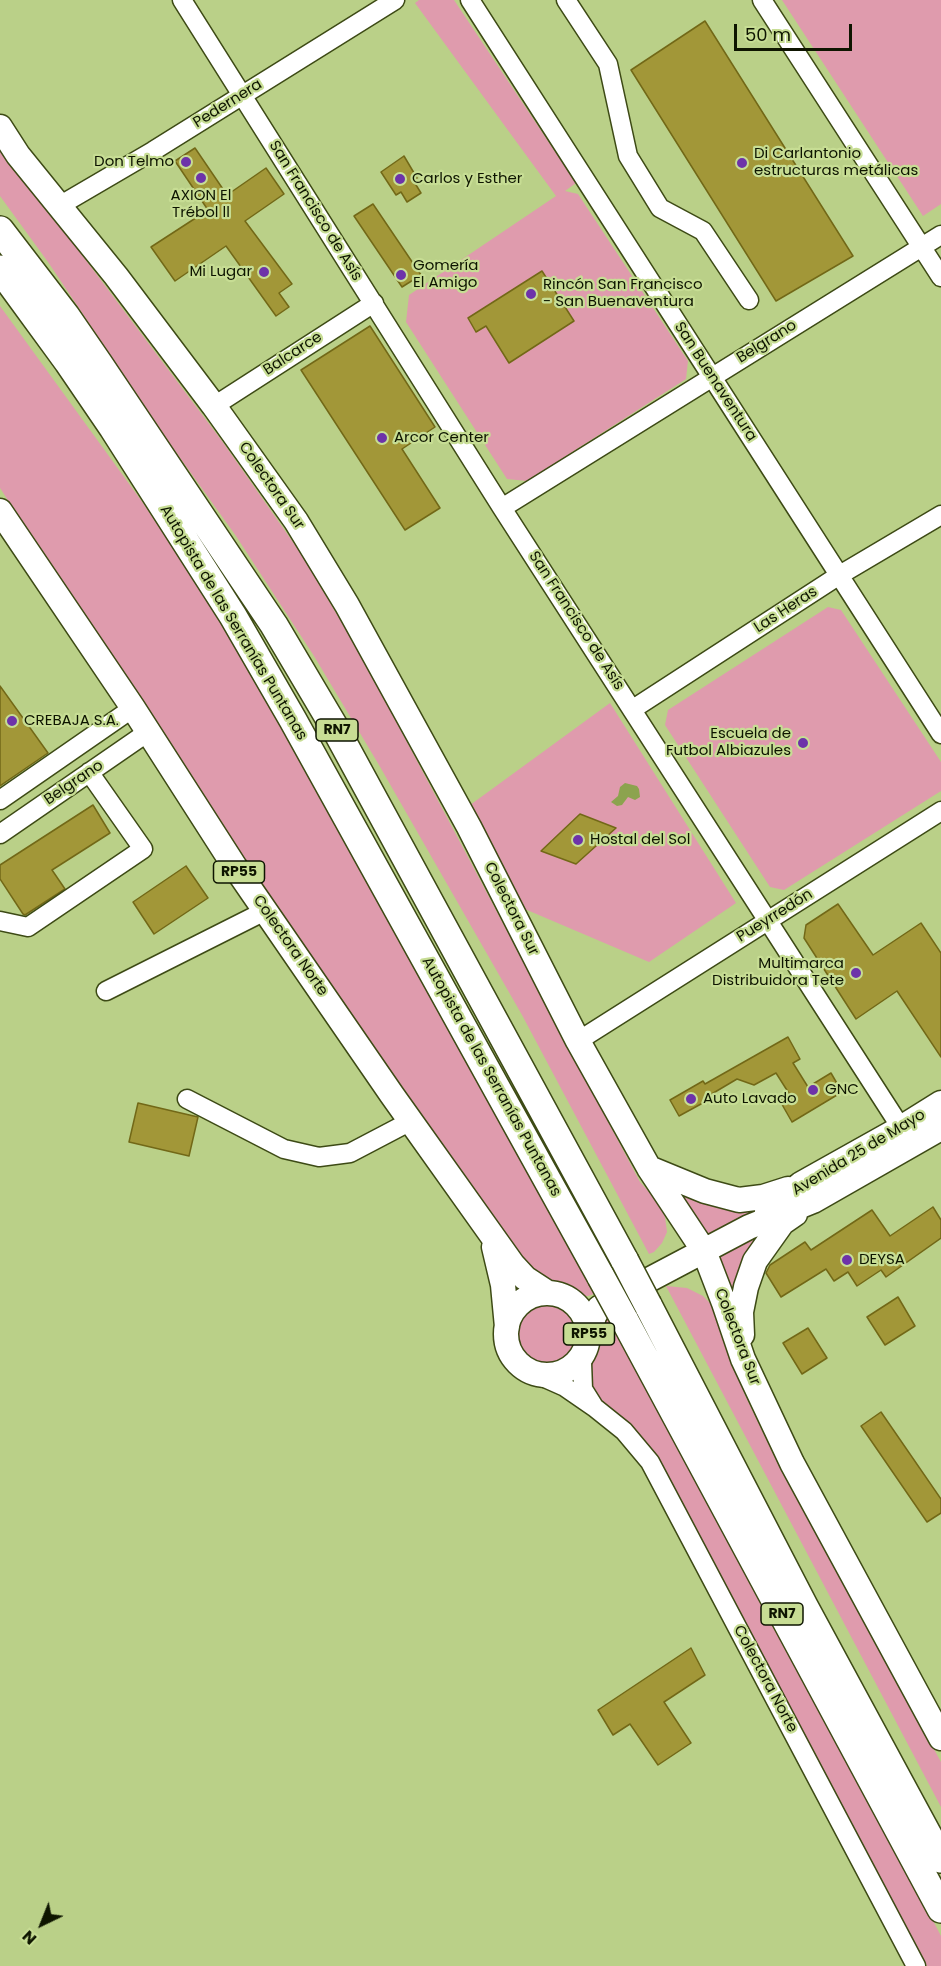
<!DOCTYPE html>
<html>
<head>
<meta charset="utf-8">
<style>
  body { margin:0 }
  #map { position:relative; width:941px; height:1966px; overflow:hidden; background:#bad088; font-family:Poppins,sans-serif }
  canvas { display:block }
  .north { position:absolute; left:12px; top:1894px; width:60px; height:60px; -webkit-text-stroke:4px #c7dd94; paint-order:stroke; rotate:223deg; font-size:16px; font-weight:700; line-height:24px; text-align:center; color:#0e1500 }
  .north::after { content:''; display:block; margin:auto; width:21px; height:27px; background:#0e1500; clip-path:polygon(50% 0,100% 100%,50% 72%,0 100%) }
  .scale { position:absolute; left:734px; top:24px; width:118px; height:27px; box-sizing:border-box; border:3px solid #0e1500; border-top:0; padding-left:8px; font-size:18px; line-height:21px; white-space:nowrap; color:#0e1500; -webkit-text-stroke:4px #c7dd94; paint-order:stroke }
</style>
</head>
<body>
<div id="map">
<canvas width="941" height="1966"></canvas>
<div class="north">N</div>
<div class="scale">50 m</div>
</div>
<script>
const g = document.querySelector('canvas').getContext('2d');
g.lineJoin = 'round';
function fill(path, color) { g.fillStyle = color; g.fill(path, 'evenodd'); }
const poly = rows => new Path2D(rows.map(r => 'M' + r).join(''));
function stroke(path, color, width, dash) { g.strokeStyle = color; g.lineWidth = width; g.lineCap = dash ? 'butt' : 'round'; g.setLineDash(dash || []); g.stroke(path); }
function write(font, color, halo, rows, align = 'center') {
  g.font = font + ' Poppins,sans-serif'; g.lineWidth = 4.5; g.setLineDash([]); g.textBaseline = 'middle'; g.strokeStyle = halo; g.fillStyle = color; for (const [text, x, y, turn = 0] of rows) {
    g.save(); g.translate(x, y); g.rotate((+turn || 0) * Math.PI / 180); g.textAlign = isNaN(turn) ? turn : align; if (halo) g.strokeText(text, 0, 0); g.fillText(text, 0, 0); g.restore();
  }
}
const green = poly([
  [419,0,454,0,576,183,565,191,578,194,688,361,686,379,527,481,507,479,406,322,409,295,556,196,415,3],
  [782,0,941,0,941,204,923,216],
  [0,146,222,441,302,555,362,657,640,1182,658,1202,665,1217,667,1232,662,1243,654,1252,649,1254,522,1015,379,765,314,656,236,536,165,437,48,262,0,196],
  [0,306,143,503,240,649,600,1292,588,1296,578,1296,535,1278,461,1174,170,750,0,488],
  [828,607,841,610,941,762,941,791,784,890,770,887,665,725,668,710],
  [610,703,736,903,649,962,520,907,466,808],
  [666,1186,699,1202,721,1208,757,1211,703,1240],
  [760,1228,746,1255,734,1300,716,1251],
  [666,1286,687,1288,703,1296,714,1307,733,1355,745,1395,780,1468,941,1762,941,1807],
  '513 1335a33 33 0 1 1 66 0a33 33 0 1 1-66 0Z',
  [612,1315,800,1665,941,1936,941,1966,927,1966,652,1455,595,1395,589,1380,587,1364,603,1321]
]);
const water = poly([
  [625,783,637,786,639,789,640,797,635,800,628,797,622,805,617,806,611,802,618,796,620,787]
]);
const building = poly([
  [705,21,853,256,776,301,631,70,705,21],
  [195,148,227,195,266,168,284,194,245,221,292,284,279,293,289,307,276,316,226,246,175,281,151,247,208,210,175,161,195,148],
  [404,156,417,178,413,180,421,193,407,202,401,192,396,195,381,172,404,156],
  [373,204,421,275,402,287,354,216,373,204],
  [542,271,574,321,509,363,486,326,476,332,468,318,542,271],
  [370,326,435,427,402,449,440,508,405,530,301,370,370,326],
  [0,686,48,753,0,786,0,686],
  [93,805,110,833,52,870,65,889,25,915,23,914,0,879,0,865,93,805],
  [580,814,616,828,576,864,541,851,580,814],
  [186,866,208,898,154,934,133,902,186,866],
  [838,904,873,955,921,923,941,953,941,1057,897,991,856,1019,804,938,806,925,838,904],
  [788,1037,800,1059,793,1063,808,1087,831,1073,842,1092,792,1122,780,1101,790,1095,776,1073,754,1085,737,1079,710,1095,712,1098,679,1116,670,1100,703,1081,705,1084,788,1037],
  [138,1103,198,1117,189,1156,129,1142,138,1103],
  [933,1207,941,1220,941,1238,886,1277,881,1270,857,1286,848,1272,834,1281,826,1269,781,1297,766,1273,770,1265,805,1242,811,1250,872,1210,890,1236,933,1207],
  [898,1297,915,1326,885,1345,867,1317,898,1297],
  [808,1328,827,1358,802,1374,783,1343,808,1328],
  [881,1412,941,1499,941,1513,927,1522,861,1426,881,1412],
  [691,1648,705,1675,664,1702,691,1743,658,1765,630,1724,613,1735,598,1710,691,1648]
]);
const minor = poly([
  [182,0,502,508,907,1137],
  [470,0,941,734],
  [566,0,608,64,628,156,660,208,703,231,749,300],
  [762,0,941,277],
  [59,206,153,151,395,0],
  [214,406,374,303],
  [502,508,941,235],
  [633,709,838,576,941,515],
  [0,800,133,708],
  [0,834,148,732],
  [0,921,28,927,143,849,89,772],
  [106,991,265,911],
  [578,1041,941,811],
  [187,1099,284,1149,319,1157,350,1153,411,1121],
  [584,1354,582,1362,583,1389,593,1405],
  [538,1375,565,1387,594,1407,624,1431,650,1462,916,1966]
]);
const major = poly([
  [0,127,18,155,116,276,214,406,296,521,347,605,469,827,578,1041,649,1168,704,1251,724,1303,743,1359,792,1463,941,1738],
  [0,511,133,708,235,867,392,1095,513,1265,525,1278,548,1293],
  [649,1168,705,1191,739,1200,763,1197,788,1189],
  [767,1212,801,1184,901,1128,941,1103],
  [494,1247,503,1285,507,1327],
  '506 1334a41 41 0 1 1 82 0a41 41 0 1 1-82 0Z',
  [742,1335,741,1312,746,1287,755,1261,782,1223,795,1214],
  [588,1340,594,1316,599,1308,624,1293,749,1227,813,1201,941,1128]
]);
const highway = poly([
  [0,230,66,316,99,364,274,625,335,728,625,1261],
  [0,269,68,362,113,428,233,616,293,720,601,1277],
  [648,1305,804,1606,941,1859],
  [624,1319,941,1909]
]);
const highwayBridge = poly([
  [625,1261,648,1305],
  [601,1277,624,1319]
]);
const markers = [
  [186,162,6,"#6d33a9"],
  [742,163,6,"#6d33a9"],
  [201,178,6,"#6d33a9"],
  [400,179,6,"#6d33a9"],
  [264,272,6,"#6d33a9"],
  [401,275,6,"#6d33a9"],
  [531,294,6,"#6d33a9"],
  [382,438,6,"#6d33a9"],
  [12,721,6,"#6d33a9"],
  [803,743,6,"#6d33a9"],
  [578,840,6,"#6d33a9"],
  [856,973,6,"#6d33a9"],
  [813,1090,6,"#6d33a9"],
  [691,1099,6,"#6d33a9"],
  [847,1260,6,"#6d33a9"]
];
const shields = [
  [337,730,42],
  [239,872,51],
  [589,1334,51],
  [782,1614,42]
];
const shieldNames = [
  ["RN7",337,730],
  ["RP55",239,872],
  ["RP55",589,1334],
  ["RN7",782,1614]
];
const streetNames = [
  ["Pedernera",228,104,-32],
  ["San Francisco de Asís",315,211,58],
  ["Belgrano",767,342,-32],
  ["Balcarce",293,354,-33],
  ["San Buenaventura",715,382,57],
  ["Colectora Sur",271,486,55],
  ["Las Heras",786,610,-33],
  ["San Francisco de Asís",576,621,57],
  ["Autopista de las Serranías Puntanas",233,623,59],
  ["Belgrano",74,783,-34],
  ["Colectora Sur",511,909,63],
  ["Pueyrredón",775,916,-32],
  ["Colectora Norte",290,946,55],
  ["Autopista de las Serranías Puntanas",491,1077,61],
  ["Avenida 25 de Mayo",859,1153,-31],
  ["Colectora Sur",737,1337,69],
  ["Colectora Norte",765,1679,62]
];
const poiNames = [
  ["Di Carlantonio",754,154],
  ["estructuras metálicas",754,171],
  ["Don Telmo",174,162,"right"],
  ["Carlos y Esther",412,179],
  ["AXION El",201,196,"center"],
  ["Trébol ll",201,213,"center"],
  ["Gomería",413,266],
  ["El Amigo",413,283],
  ["Mi Lugar",252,272,"right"],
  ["Rincón San Francisco",543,285],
  ["- San Buenaventura",543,302],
  ["Arcor Center",394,438],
  ["CREBAJA S.A.",24,721],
  ["Escuela de",791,734,"right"],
  ["Futbol Albiazules",791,751,"right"],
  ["Hostal del Sol",590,840],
  ["Multimarca",844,964,"right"],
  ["Distribuidora Tete",844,981,"right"],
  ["GNC",825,1090],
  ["Auto Lavado",703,1099],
  ["DEYSA",859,1260]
];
fill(green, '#df9bad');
fill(water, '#8ca34e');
fill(building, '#a29738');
stroke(building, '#726817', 1.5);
stroke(minor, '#3d4a15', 21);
stroke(major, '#3d4a15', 27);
stroke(highway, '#3d4a15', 30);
stroke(minor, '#fff', 18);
stroke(major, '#fff', 24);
stroke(highway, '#fff', 27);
stroke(highwayBridge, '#3d4a15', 30, []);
stroke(highwayBridge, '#fff', 27);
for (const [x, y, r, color] of markers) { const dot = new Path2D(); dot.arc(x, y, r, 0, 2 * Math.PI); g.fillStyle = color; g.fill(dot); stroke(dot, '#c7dd94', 2); }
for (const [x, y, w] of shields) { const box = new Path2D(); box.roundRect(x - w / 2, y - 11, w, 22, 4.5); g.fillStyle = '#c7dd94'; g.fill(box); stroke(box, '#0e1500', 1.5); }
write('bold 14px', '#0e1500', null, shieldNames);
write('15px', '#0e1500', '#c7dd94', streetNames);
write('15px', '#0e1500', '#c7dd94', poiNames, 'left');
</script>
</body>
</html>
